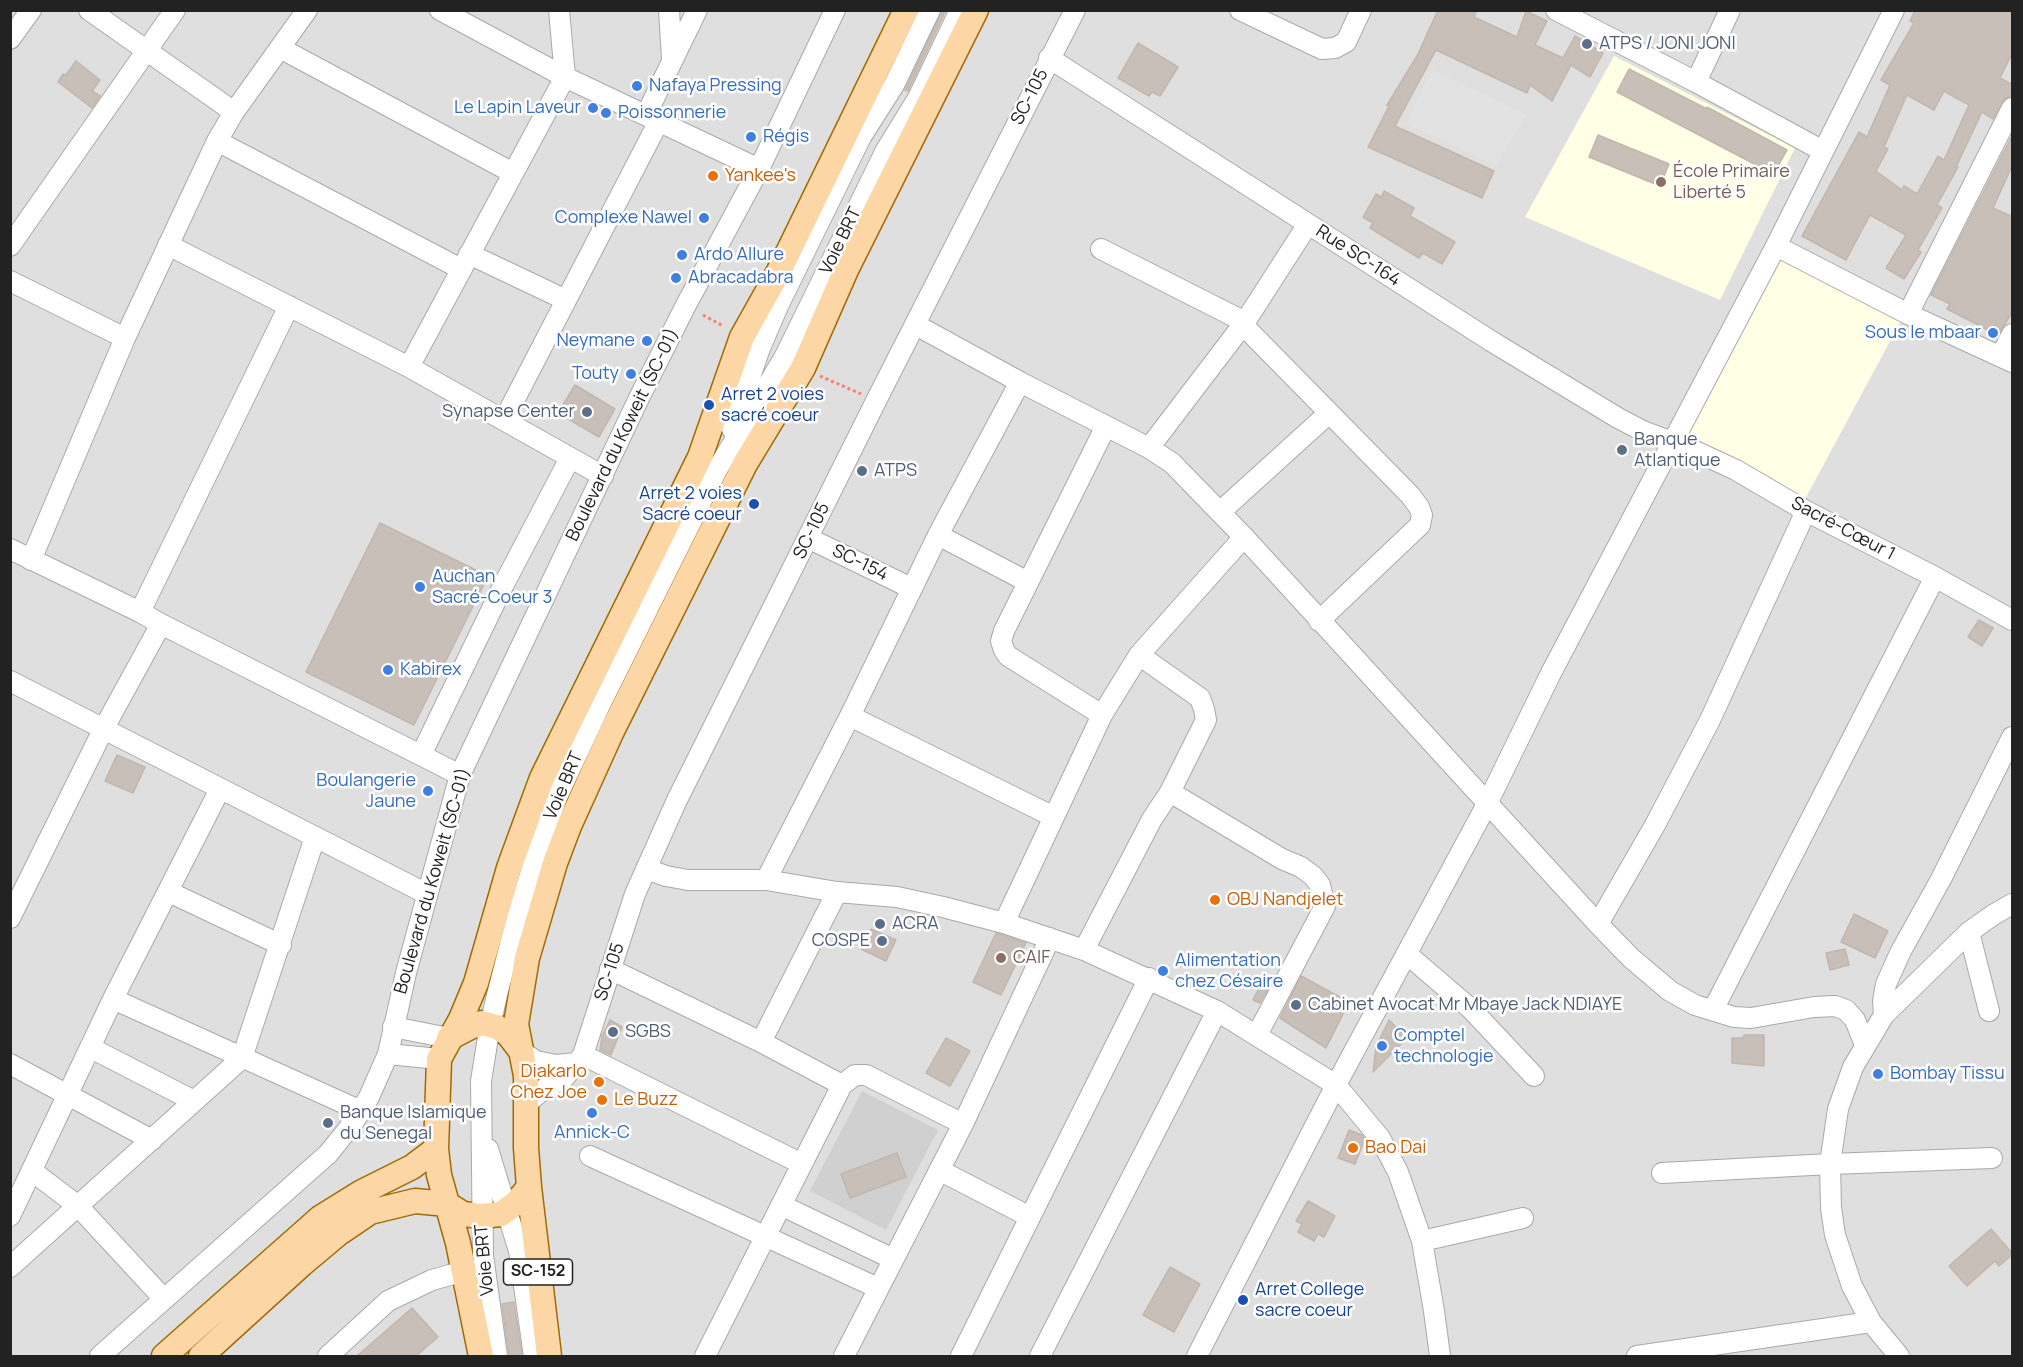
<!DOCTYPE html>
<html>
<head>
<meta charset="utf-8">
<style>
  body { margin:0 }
  #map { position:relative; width:2023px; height:1367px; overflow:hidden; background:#f2efe9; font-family:Manrope,sans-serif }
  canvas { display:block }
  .frame { position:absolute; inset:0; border:12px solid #222; pointer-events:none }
</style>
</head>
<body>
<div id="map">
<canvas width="2023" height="1367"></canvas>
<div class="frame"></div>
</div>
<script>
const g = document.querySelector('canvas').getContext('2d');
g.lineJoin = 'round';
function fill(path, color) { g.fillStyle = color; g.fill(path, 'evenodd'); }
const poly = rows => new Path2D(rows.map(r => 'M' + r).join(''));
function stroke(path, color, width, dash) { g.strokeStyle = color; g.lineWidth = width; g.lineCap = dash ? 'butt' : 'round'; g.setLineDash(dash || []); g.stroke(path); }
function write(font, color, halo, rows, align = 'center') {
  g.font = font + ' Manrope,sans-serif'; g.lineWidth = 5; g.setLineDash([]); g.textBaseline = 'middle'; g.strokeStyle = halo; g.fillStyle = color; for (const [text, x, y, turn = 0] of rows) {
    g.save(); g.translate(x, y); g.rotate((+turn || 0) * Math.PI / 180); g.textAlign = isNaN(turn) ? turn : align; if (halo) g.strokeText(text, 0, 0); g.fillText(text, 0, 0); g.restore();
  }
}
const residential = poly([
  [11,11,2012,11,2012,1356,11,1356]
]);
const education = poly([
  [1614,56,1795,148,1720,300,1525,217],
  [1783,256,1902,319,1804,501,1684,438]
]);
const religious = poly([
  [862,1091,938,1130,886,1230,810,1191]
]);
const parking = poly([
  [1432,69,1527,115,1496,165,1406,124],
  [36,1185,65,1204,11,1261,11,1230]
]);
const building = poly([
  [942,10,946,10,908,91,905,90,942,10],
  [1438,10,1477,10,1474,17,1517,37,1526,11,1547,21,1535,45,1563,58,1575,36,1603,53,1590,77,1571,65,1552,101,1530,85,1527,93,1436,50,1395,126,1494,171,1482,198,1368,147,1389,106,1387,105,1417,56,1438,10],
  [1915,10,2013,10,2013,52,2000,78,2013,85,2013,96,2006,98,2002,102,1993,119,1982,112,1956,167,1958,167,1937,205,1942,208,1918,250,1921,252,1904,279,1886,268,1906,235,1870,215,1846,260,1802,236,1859,132,1867,137,1890,85,1881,80,1914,23,1910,21,1915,10],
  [1944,91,1969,105,1944,160,1938,156,1917,194,1904,186,1902,190,1876,171,1888,149,1884,147,1907,95,1934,110,1944,91],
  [1138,43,1178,67,1160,96,1152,92,1149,96,1118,78,1138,43],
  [76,61,100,80,92,91,100,96,92,108,58,82,63,74,66,75,76,61],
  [1629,69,1707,109,1707,107,1787,150,1771,179,1758,172,1760,167,1617,92,1629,69],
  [2013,134,2013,164,1993,208,2013,217,2013,311,1998,335,1947,309,1950,304,1931,295,2013,134],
  [1598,135,1669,164,1660,186,1589,157,1598,135],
  [1384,191,1414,208,1410,216,1455,242,1442,264,1423,253,1419,258,1370,228,1373,223,1363,217,1376,194,1381,197,1384,191],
  [575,385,615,409,599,437,558,413,575,385],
  [380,523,488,576,414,725,306,672,380,523],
  [1979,620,1993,628,1982,646,1968,637,1979,620],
  [117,755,145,767,133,793,105,781,117,755],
  [1854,914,1888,931,1875,958,1841,942,1854,914],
  [871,929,896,940,886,961,861,949,871,929],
  [996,933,1026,943,1001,995,973,982,996,933],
  [1845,949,1849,965,1830,970,1826,953,1845,949],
  [1301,976,1349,1002,1326,1048,1280,1018,1301,976],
  [1264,978,1272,982,1260,1003,1253,1000,1264,978],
  [610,1020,622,1027,611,1055,600,1050,602,1036,610,1020],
  [1389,1020,1407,1038,1373,1072,1376,1047,1389,1020],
  [1744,1035,1764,1035,1764,1066,1732,1063,1732,1038,1743,1038,1744,1035],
  [946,1038,970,1051,950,1086,926,1073,946,1038],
  [1349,1130,1362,1135,1365,1139,1355,1164,1338,1158,1349,1130],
  [897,1153,906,1177,850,1198,841,1174,897,1153],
  [1308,1201,1335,1216,1324,1237,1318,1234,1314,1241,1298,1232,1302,1224,1296,1221,1308,1201],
  [1991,1229,2013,1254,1999,1266,1995,1261,1967,1286,1949,1266,1991,1229],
  [1170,1267,1200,1284,1174,1332,1143,1315,1170,1267],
  [514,1302,522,1356,509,1356,502,1304,514,1302],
  [412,1308,438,1337,416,1356,357,1356,412,1308]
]);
const path = poly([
  [703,315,723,326],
  [820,376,861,394]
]);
const minor = poly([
  [89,10,234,112],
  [440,10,565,77,759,169],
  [669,10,672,59],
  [1240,10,1322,49,1335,48,1346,42,1361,10],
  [1556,10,1696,82,1823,151],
  [10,39,31,10],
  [280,48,513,173],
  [1049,58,1491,341,1618,418,1643,431,1693,450,1736,470,1806,511,1935,577,2012,620],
  [1696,82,1730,10],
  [646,115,697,10],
  [217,141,461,269],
  [168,245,409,367,603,476],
  [10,246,175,10],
  [1776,246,1908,314,2012,362],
  [1101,249,1245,322],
  [469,254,566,300],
  [10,281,125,338],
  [1908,314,2012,108],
  [916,325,1020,382,1149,448,1172,463,1244,537,1598,924,1631,958,1670,991,1695,1005,1734,1017,1751,1018,1814,1007,1835,1006,1846,1010,1855,1020,1865,1045],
  [1243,325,1410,495,1419,507,1422,515,1420,525,1319,621],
  [2001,356,2012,334],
  [409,367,565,77,559,10],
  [504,420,659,121],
  [732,429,760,348,779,304,861,137,894,85,930,10],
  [1149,448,1245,322,1308,224],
  [1220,512,1328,414],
  [938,535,1028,582],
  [808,538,911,588],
  [10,549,140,612,161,624,460,775],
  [31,560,125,338,217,141,234,112,307,10],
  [140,612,289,306],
  [10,681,427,894],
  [1102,715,1008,656,1004,650,1001,641,1004,631,1106,426],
  [850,716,1054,817],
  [421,755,504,584,570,458],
  [1170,792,1282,859,1301,867,1313,876,1320,885,1325,906,1257,1035],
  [646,869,666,876,688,880,766,880,837,892,897,897,943,907,1004,923,1084,950,1217,1011,1336,1085,1380,1138,1398,1172,1422,1241,1434,1311,1440,1356],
  [766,880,850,716,938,535,1020,382],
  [169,892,281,945],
  [10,918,104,728,161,624],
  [1004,923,1102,715,1139,655,1244,537],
  [1598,924,1655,825,1710,720,1806,511],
  [1969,932,1989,1011],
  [1084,950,1152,819,1170,792,1206,720,1204,709,1200,698,1139,655],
  [1408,955,1471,1009,1534,1076],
  [610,969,761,1042,842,1085],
  [113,999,361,1111],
  [1713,1010,1935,577],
  [1884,1015,1883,1001,1886,984,1901,951,1941,879,2012,737],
  [393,1027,449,1038],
  [761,1042,837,892],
  [91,1048,194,1101],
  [521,1051,536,1061,556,1065,577,1063],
  [388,1054,439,1059],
  [583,1055,802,1164],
  [10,1064,152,1140],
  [527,1103,544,1089,565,1077,583,1055,635,894,677,800,876,401,1075,10],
  [488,1149,519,1251,534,1356],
  [590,1156,878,1288],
  [939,1170,1030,1217],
  [32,1171,78,1206,164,1299],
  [1662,1173,1830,1164,1992,1158],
  [781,1205,893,1259],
  [10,1216,113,999,220,789],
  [1422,1241,1523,1218],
  [10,1267,242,1058,315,837],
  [100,1356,328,1154,353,1123,369,1097,388,1054,406,973,460,775,639,398,686,305,759,169,835,10],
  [328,1356,388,1301,432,1280,464,1271],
  [497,1356,483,1255,481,1081,490,1025,498,991,517,917,536,855,557,797,601,703,718,468,784,358,886,150,918,98,960,10],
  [705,1356,842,1085,855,1075,866,1075,963,1124],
  [844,1356,963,1124,1050,938],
  [961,1356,1149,978],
  [1040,1356,1217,1011],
  [1197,1356,1336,1085,1487,804,1551,673,1776,246,1894,10],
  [1637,1356,1871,1322],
  [1899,1356,1871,1322,1852,1286,1835,1235,1831,1208,1830,1164,1838,1109,1853,1067,1884,1015,1969,932,1993,915,2012,904]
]);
const major = poly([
  [449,1038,470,1027,482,1023,497,1027,508,1034,521,1051],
  [164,1356,320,1218,362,1192,412,1167,436,1149],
  [201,1356,302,1264,339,1233,370,1212,415,1201,447,1204,463,1214,481,1216,501,1214,516,1203,529,1187],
  [481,1356,458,1243,439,1175,436,1149,439,1059,461,1019,476,983,509,868,542,778,700,457,742,337,779,271,906,10],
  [549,1356,529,1187,526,1148,526,1076,516,1024,527,958,555,863,569,826,611,733,745,464,803,368,846,270,976,10]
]);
const markers = [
  [1587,44,6,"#5c6f8a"],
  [637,86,6,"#3f7fe0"],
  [593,108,6,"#3f7fe0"],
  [606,113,6,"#3f7fe0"],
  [751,137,6,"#3f7fe0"],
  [713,176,6,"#e8710a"],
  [1661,182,6,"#8d6e63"],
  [704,218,6,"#3f7fe0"],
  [682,255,6,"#3f7fe0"],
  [676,278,6,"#3f7fe0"],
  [1993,333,6,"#3f7fe0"],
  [647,341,6,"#3f7fe0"],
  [631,374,6,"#3f7fe0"],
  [709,405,6,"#1a4fb4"],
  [587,412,6,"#5c6f8a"],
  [1622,450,6,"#5c6f8a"],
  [862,471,6,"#5c6f8a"],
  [754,504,6,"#1a4fb4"],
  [420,587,6,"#3f7fe0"],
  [388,670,6,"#3f7fe0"],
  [428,791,6,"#3f7fe0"],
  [1215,900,6,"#e8710a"],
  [880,924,6,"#5c6f8a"],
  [882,941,6,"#5c6f8a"],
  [1001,958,6,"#8d6e63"],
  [1163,971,6,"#3f7fe0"],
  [1296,1005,6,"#5c6f8a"],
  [613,1032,6,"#5c6f8a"],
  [1382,1046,6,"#3f7fe0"],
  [1878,1074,6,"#3f7fe0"],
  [599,1082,6,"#e8710a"],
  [602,1100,6,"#e8710a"],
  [592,1113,6,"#3f7fe0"],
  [328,1123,6,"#5c6f8a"],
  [1353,1148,6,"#e8710a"],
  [1243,1300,6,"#1a4fb4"]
];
const shields = [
  [538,1272,69]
];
const shieldNames = [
  ["SC-152",538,1272]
];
const serviceNames = [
  ["ATPS / JONI JONI",1599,44],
  ["Synapse Center",575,412,"right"],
  ["Banque",1634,440],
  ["Atlantique",1634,461],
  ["ATPS",874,471],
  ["ACRA",892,924],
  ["COSPE",870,941,"right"],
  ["Cabinet Avocat Mr Mbaye Jack NDIAYE",1308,1005],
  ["SGBS",625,1032],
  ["Banque Islamique",340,1113],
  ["du Senegal",340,1134]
];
const shopNames = [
  ["Nafaya Pressing",649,86],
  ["Le Lapin Laveur",581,108,"right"],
  ["Poissonnerie",618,113],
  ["Régis",763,137],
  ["Complexe Nawel",692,218,"right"],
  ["Ardo Allure",694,255],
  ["Abracadabra",688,278],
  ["Sous le mbaar",1981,333,"right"],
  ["Neymane",635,341,"right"],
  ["Touty",619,374,"right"],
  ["Auchan",432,577],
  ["Sacré-Coeur 3",432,598],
  ["Kabirex",400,670],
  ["Boulangerie",416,781,"right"],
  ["Jaune",416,802,"right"],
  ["Alimentation",1175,961],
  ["chez Césaire",1175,982],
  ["Comptel",1394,1036],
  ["technologie",1394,1057],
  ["Bombay Tissu",1890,1074],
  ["Annick-C",592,1133,"center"]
];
const streetNames = [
  ["SC-105",1030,97,-63],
  ["Voie BRT",841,241,-64],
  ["Rue SC-164",1358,256,33],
  ["Boulevard du Koweit (SC-01)",623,435,-64],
  ["Sacré-Cœur 1",1843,529,28],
  ["SC-105",812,531,-64],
  ["SC-154",860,563,26],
  ["Voie BRT",564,786,-67],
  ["Boulevard du Koweit (SC-01)",433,881,-74],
  ["SC-105",610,972,-72],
  ["Voie BRT",485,1260,-95]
];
const educationNames = [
  ["École Primaire",1673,172],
  ["Liberté 5",1673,193],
  ["CAIF",1013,958]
];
const foodNames = [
  ["Yankee's",725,176],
  ["OBJ Nandjelet",1227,900],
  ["Diakarlo",587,1072,"right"],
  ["Chez Joe",587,1093,"right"],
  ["Le Buzz",614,1100],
  ["Bao Dai",1365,1148]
];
const transitNames = [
  ["Arret 2 voies",721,395],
  ["sacré coeur",721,416],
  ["Arret 2 voies",742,494,"right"],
  ["Sacré coeur",742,515,"right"],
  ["Arret College",1255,1290],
  ["sacre coeur",1255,1311]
];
fill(residential, '#e0dfdf');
fill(education, '#ffffe5');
fill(religious, '#d0d0d0');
fill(parking, '#e2e2e2');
fill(building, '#c7bfb8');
stroke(building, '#c4b6ab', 1.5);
stroke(minor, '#a9a9a9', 22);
stroke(major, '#a06b00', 27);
stroke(path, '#fa8072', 3, [3, 3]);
stroke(minor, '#fff', 20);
stroke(major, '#fcd6a4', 24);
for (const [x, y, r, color] of markers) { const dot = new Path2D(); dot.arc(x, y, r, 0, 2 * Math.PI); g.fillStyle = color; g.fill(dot); stroke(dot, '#fff', 2); }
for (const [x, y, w] of shields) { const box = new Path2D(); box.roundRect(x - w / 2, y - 13, w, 26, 4.5); g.fillStyle = '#fff'; g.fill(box); stroke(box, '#222', 1.5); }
write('bold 16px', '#222', null, shieldNames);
write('18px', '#4e5e75', '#fff', serviceNames, 'left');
write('18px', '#366cbe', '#fff', shopNames, 'left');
write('18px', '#222', '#fff', streetNames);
write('18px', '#785e54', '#fff', educationNames, 'left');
write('18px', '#c56008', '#fff', foodNames, 'left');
write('18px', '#164399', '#fff', transitNames, 'left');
</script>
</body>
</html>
